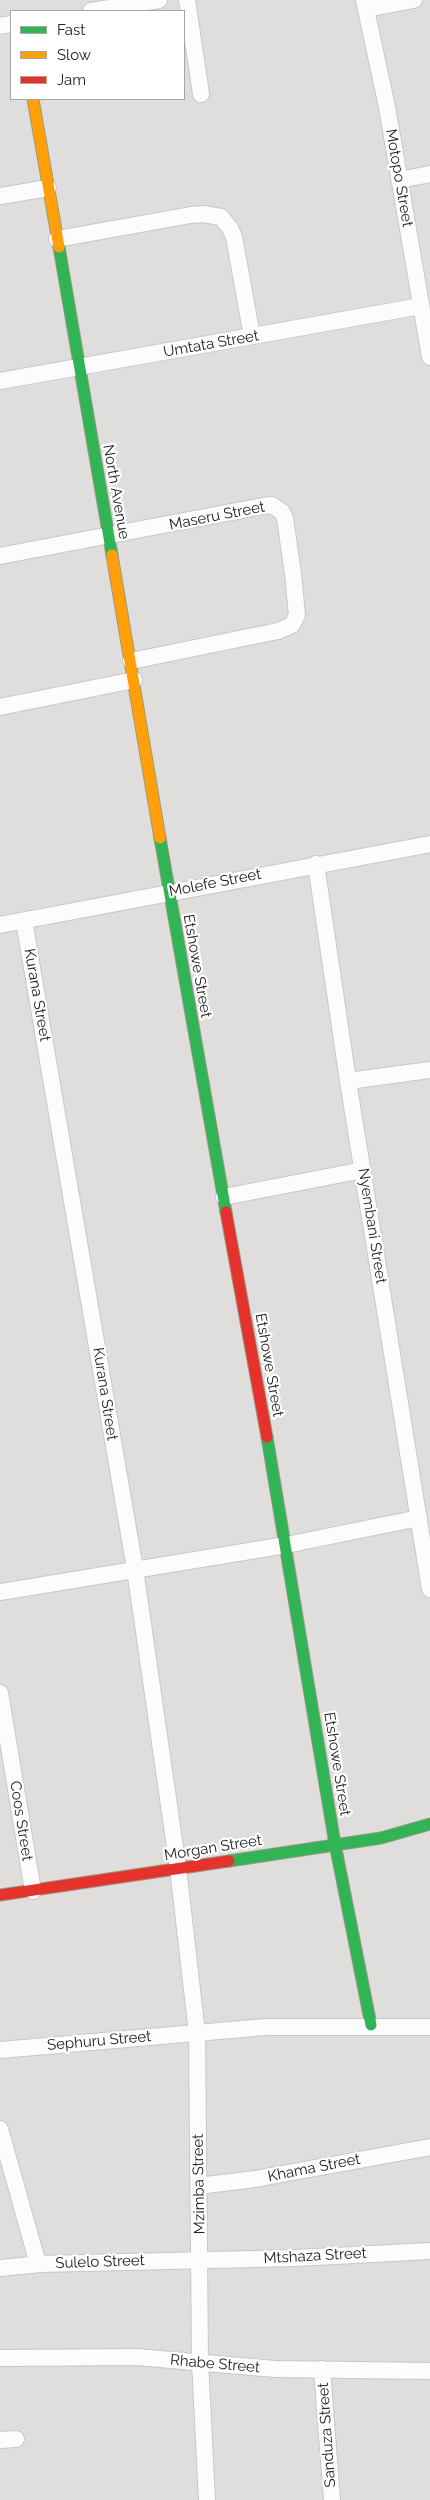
<!DOCTYPE html>
<html>
<head>
<meta charset="utf-8">
<style>
  body { margin:0 }
  #map { position:relative; width:430px; height:2500px; overflow:hidden; background:#f0eeeb; font-family:Raleway,sans-serif }
  canvas { display:block }
  .legend { position:absolute; left:10px; top:10px; width:175px; height:90px; box-sizing:border-box; background:#fff; border:1px solid #a7a7a7; margin:0; padding:6px 9px; list-style:none; font-size:15px; color:#222 }
  .legend li { display:flex; align-items:center; gap:10px; height:25px }
  .legend b { width:25px; border:1px solid #a7a7a7 }
</style>
</head>
<body>
<div id="map">
<canvas width="430" height="2500"></canvas>
<ul class="legend">
<li><b style="height:6px;background:#30b455"></b>Fast</li>
<li><b style="height:6px;background:#ff9f0a"></b>Slow</li>
<li><b style="height:6px;background:#e5322d"></b>Jam</li>
</ul>
</div>
<script>
const g = document.querySelector('canvas').getContext('2d');
g.lineJoin = 'round';
function fill(path, color) { g.fillStyle = color; g.fill(path, 'evenodd'); }
const poly = rows => new Path2D(rows.map(r => 'M' + r).join(''));
function stroke(path, color, width, dash) { g.strokeStyle = color; g.lineWidth = width; g.lineCap = dash ? 'butt' : 'round'; g.setLineDash(dash || []); g.stroke(path); }
function write(font, color, halo, rows, align = 'center') {
  g.font = font + ' Raleway,sans-serif'; g.lineWidth = 4.5; g.setLineDash([]); g.textBaseline = 'middle'; g.strokeStyle = halo; g.fillStyle = color; for (const [text, x, y, turn = 0] of rows) {
    g.save(); g.translate(x, y); g.rotate((+turn || 0) * Math.PI / 180); g.textAlign = isNaN(turn) ? turn : align; if (halo) g.strokeText(text, 0, 0); g.fillText(text, 0, 0); g.restore();
  }
}
const residential = poly([
  [0,0,430,0,430,2500,0,2500],
  [11,11,184,11,184,99,11,99]
]);
const street = poly([
  [187,0,201,94],
  [364,0,387,107,430,357],
  [366,9,414,0],
  [91,11,159,0],
  [0,26,11,24],
  [399,180,430,174],
  [0,196,48,188],
  [57,239,191,215,203,214,221,217,230,228,234,237,252,336],
  [0,381,421,306],
  [0,556,263,506,272,505,282,512,285,518,293,574,297,615,292,625,278,631,131,661],
  [0,707,134,680],
  [316,864,348,1081,430,1589],
  [24,921,135,1569,178,1868,197,2033,200,2362,207,2500],
  [0,925,430,844],
  [348,1081,430,1070],
  [224,1197,363,1170],
  [0,1592,286,1545,419,1518],
  [0,1693,33,1891],
  [0,2050,265,2027,430,2027],
  [0,2129,38,2264],
  [198,2186,255,2179,430,2147],
  [0,2268,40,2264,296,2258,430,2251],
  [0,2358,137,2357,275,2369,430,2371],
  [322,2369,332,2500],
  [0,2440,16,2439]
]);
const fast = poly([
  [59,247,112,555],
  [160,838,226,1212],
  [267,1437,335,1844,371,2025],
  [229,1861,381,1838,430,1824]
]);
const slow = poly([
  [33,99,59,247],
  [112,555,160,838]
]);
const jam = poly([
  [226,1212,267,1437],
  [0,1895,229,1861]
]);
const streetNames = [
  ["Motopo Street",399,178,80],
  ["Umtata Street",211,344,-10],
  ["North Avenue",116,492,80],
  ["Maseru Street",217,516,-11],
  ["Molefe Street",215,883,-11],
  ["Etshowe Street",197,966,80],
  ["Kurana Street",37,995,80],
  ["Nyembani Street",372,1226,81],
  ["Etshowe Street",269,1365,80],
  ["Kurana Street",105,1394,81],
  ["Etshowe Street",337,1764,81],
  ["Coos Street",21,1821,81],
  ["Morgan Street",213,1848,-9],
  ["Sephuru Street",99,2041,-5],
  ["Khama Street",314,2168,-11],
  ["Mzimba Street",199,2184,-91],
  ["Mtshaza Street",315,2256,-3],
  ["Sulelo Street",100,2262,-2],
  ["Rhabe Street",215,2364,5],
  ["Sanduza Street",327,2435,-94]
];
fill(residential, '#dfdedc');
stroke(street, '#c9c8c7', 18);
stroke(fast, '#999a82', 13);
stroke(slow, '#999a82', 13);
stroke(jam, '#999a82', 13);
stroke(street, '#fdfcfc', 16);
stroke(fast, '#30b455', 11);
stroke(slow, '#ff9f0a', 11);
stroke(jam, '#e5322d', 11);
write('15px', '#222', '#fff', streetNames);
</script>
</body>
</html>
